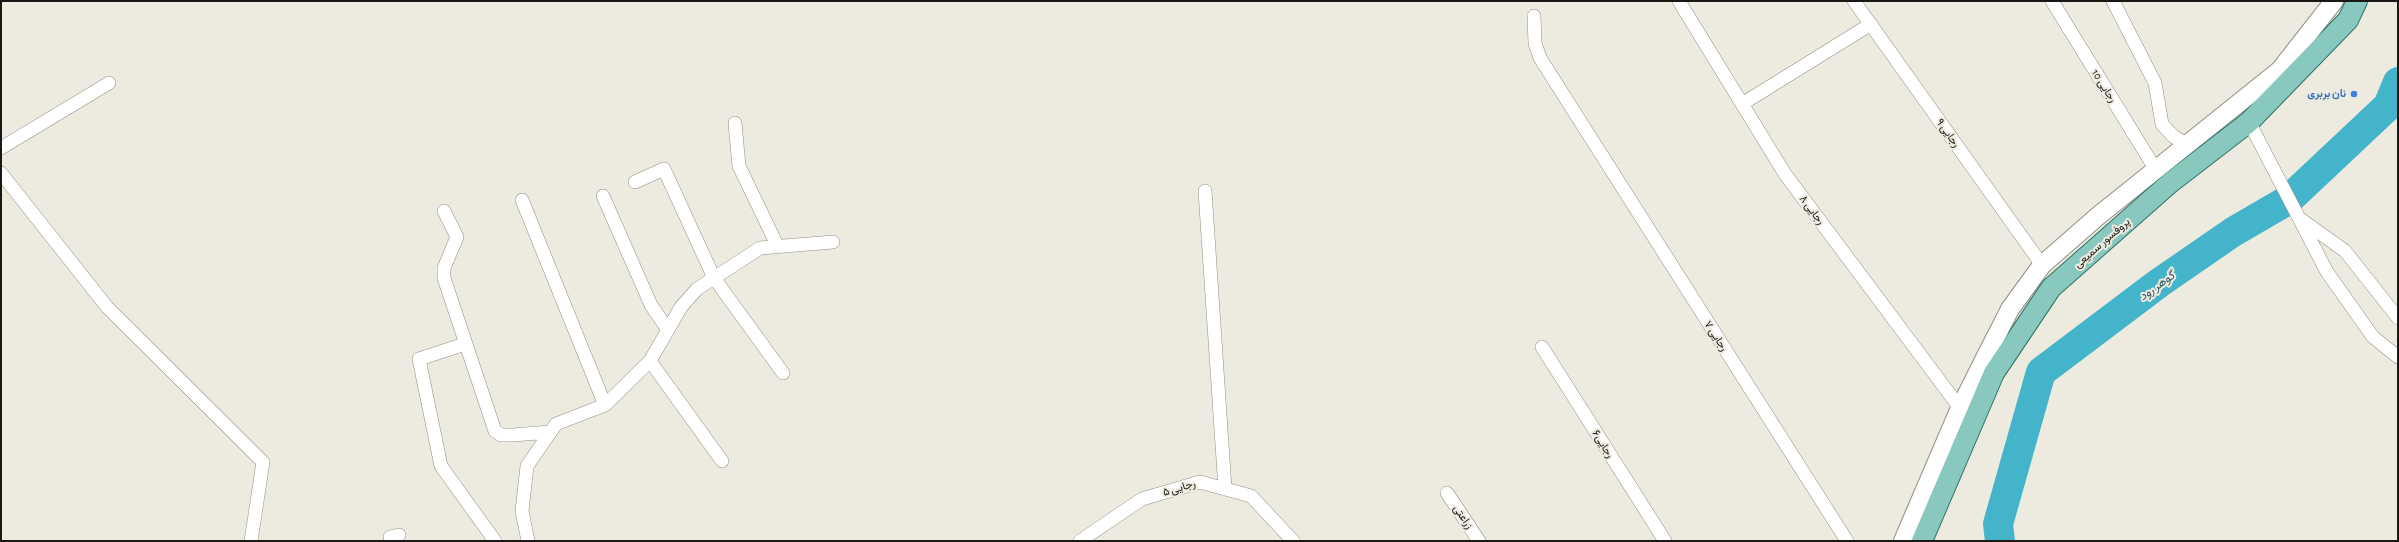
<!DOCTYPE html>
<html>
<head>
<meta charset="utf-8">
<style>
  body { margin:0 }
  #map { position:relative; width:2399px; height:542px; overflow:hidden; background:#edeadf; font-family:"Alegreya Sans",sans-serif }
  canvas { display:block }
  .frame { position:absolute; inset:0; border:2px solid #191814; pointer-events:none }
</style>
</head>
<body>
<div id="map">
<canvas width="2399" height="542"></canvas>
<div class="frame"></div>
</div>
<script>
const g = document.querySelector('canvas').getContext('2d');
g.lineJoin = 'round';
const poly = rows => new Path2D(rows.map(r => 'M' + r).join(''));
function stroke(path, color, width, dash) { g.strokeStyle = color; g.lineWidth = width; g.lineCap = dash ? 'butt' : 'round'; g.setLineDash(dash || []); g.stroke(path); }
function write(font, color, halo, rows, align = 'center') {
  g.font = font + ' "Alegreya Sans",Vazirmatn,sans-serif'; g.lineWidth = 4; g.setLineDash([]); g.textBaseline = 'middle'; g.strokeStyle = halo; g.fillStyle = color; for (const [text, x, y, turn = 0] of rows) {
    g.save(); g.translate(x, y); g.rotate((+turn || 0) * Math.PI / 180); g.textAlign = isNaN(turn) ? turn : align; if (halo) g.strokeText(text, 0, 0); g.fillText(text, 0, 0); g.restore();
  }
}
const river = poly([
  [2000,541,1998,524,2041,372,2159,283,2233,232,2288,200,2388,106,2398,82]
]);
const street = poly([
  [1679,1,1785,174,1960,408],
  [1854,1,2042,265],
  [2052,1,2156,170],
  [2113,1,2155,83,2162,124,2173,136,2187,145],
  [1534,16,1535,43,1540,58,1847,541],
  [1742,104,1871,24],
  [2249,122,2327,272,2373,337,2398,357],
  [735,123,739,166,777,245],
  [1,148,109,83],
  [1,173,107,307,263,462,251,541],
  [635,182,664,169,714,278,783,373],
  [1205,191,1225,489],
  [603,196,651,305,668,330],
  [522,200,605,405],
  [444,211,457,237,444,268,444,278,495,431,501,435,513,435,550,432],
  [2299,218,2345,251,2398,318],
  [465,344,419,359,441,466,495,541],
  [1542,347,1665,541],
  [722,461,650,361,681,307,697,289,760,248,833,242],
  [1447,493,1479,541],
  [391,541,390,537,399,535],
  [528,541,522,511,527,466,556,424,605,405,650,361],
  [1080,541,1142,499,1200,482,1251,496,1293,541]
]);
const secondary = poly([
  [1903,541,1960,408,1985,358,2010,309,2042,265,2098,216,2280,70,2334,1]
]);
const primary = poly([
  [1922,541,1994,373,2051,288,2170,183,2249,122,2348,20,2357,1]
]);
const markers = [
  [2354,94,4,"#3f7fe0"]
];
const streetNames = [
  ["رجایی 10",2104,86,58],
  ["رجایی ۹",1948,133,55],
  ["رجایی ۸",1812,210,53],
  ["پروفسور سمیعی",2102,243,-41],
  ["رجایی ۷",1716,336,57],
  ["رجایی۶",1603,444,58],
  ["رجایی ۵",1179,488,-17],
  ["زراعتی",1463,517,56]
];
const shopNames = [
  ["نان بربری",2346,94]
];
const waterNames = [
  ["گوهر رود",2157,286,-36]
];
stroke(river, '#44b4ca', 30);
stroke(street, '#918f84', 14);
stroke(secondary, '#918f84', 20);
stroke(primary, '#2d7366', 22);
stroke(street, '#fff', 13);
stroke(secondary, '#fff', 18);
stroke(primary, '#88c8be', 20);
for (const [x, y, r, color] of markers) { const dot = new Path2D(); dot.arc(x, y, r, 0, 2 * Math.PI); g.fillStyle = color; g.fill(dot); stroke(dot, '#edeadf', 1.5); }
write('11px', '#191814', '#edeadf', streetNames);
write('bold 11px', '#366cbe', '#edeadf', shopNames, 'right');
write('italic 12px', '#295963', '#edeadf', waterNames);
</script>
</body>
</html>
